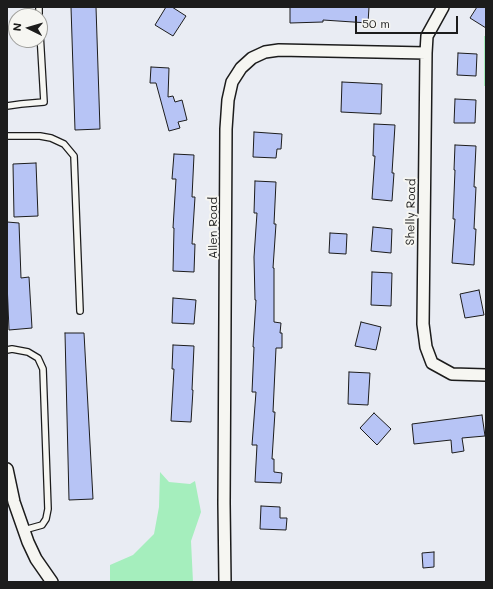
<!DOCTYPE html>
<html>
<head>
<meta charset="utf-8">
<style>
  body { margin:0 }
  #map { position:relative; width:493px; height:589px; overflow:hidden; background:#e9ecf3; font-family:Mali,sans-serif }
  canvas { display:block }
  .frame { position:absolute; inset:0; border:8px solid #1c1c1c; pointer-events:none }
  .north { position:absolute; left:8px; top:8px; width:40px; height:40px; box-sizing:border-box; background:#f6f6f2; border:1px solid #9f9f9c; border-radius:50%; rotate:275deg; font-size:11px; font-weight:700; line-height:16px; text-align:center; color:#1c1c1c }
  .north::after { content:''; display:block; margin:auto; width:14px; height:18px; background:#1c1c1c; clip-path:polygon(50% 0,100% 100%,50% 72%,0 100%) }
  .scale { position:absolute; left:355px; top:16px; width:103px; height:18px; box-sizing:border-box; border:2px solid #1c1c1c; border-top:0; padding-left:5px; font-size:12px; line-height:14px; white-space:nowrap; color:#1c1c1c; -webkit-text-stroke:3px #f6f6f2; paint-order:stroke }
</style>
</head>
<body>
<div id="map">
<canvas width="493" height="589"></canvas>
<div class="frame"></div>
<div class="north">N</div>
<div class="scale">50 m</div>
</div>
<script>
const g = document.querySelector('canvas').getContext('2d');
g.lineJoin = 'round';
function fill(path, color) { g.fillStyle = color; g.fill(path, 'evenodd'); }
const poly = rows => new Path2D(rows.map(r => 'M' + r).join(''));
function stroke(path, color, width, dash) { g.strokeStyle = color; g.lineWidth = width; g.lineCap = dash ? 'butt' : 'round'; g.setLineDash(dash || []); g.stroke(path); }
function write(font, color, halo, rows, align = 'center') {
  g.font = font + ' Mali,sans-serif'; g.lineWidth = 4; g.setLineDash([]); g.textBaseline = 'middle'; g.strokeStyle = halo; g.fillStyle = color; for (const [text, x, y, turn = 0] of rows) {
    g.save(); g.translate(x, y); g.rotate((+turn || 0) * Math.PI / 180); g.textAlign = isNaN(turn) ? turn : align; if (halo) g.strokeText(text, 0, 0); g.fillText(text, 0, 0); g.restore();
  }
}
const green = poly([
  [484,36,486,36,486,86,484,86],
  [160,472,169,482,190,484,195,481,201,512,191,541,193,582,110,582,110,565,133,555,154,534,159,507]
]);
const building = poly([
  [71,7,96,7,100,129,75,130,71,7],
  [166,7,172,7,186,16,173,36,155,25,166,7],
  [290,7,369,7,368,23,323,20,323,22,290,23,290,7],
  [477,7,486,7,486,28,470,18,477,7],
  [458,53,477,54,476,76,457,75,458,53],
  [151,67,169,68,168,97,173,96,175,102,182,100,187,120,178,122,180,128,169,131,156,83,150,83,151,67],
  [342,82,382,84,381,114,341,112,342,82],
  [455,99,476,100,475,123,454,123,455,99],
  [374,124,395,125,392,173,394,173,392,201,372,199,375,156,373,156,374,124],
  [254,132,282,134,281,149,277,149,276,158,253,157,254,132],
  [455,145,476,146,474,187,476,187,474,229,476,229,474,265,452,263,455,219,453,219,455,170,454,170,455,145],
  [174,154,194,155,192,197,195,197,192,244,195,244,194,272,173,271,174,228,173,228,176,179,172,179,174,154],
  [36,163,38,216,14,217,13,164,36,163],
  [255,181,276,182,274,224,276,224,273,268,274,268,274,322,281,323,280,333,282,333,282,348,276,348,273,412,275,412,272,459,274,459,274,472,282,473,281,483,255,482,257,445,252,445,256,392,252,392,254,347,253,347,256,300,255,300,254,257,257,213,254,213,255,181],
  [7,222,19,223,21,278,29,277,32,328,9,330,7,282,7,222],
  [373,227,392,229,391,253,371,251,373,227],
  [330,233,347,234,346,254,329,253,330,233],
  [372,272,392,273,391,306,371,305,372,272],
  [479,290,484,315,465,318,460,294,479,290],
  [173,298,196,300,194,324,172,323,173,298],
  [361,322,381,327,376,350,355,346,361,322],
  [65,333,84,333,93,499,69,500,65,333],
  [173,345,194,346,192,390,193,390,191,422,171,421,174,369,172,369,173,345],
  [349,372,370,373,368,405,348,404,349,372],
  [374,413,391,429,377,445,360,428,374,413],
  [482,415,485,436,462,438,464,451,452,453,451,440,414,444,412,424,482,415],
  [261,506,280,507,280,518,287,518,286,530,260,529,261,506],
  [434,552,434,567,423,568,422,553,434,552]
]);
const lane = poly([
  [39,7,39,16],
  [7,106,21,104,44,102,40,33],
  [7,136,40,136,51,138,64,144,74,156,80,311],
  [7,350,12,349,28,352,38,358,43,369,48,509,46,519,42,525,24,530]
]);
const street = poly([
  [443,7,427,36,426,53,423,324,426,347,432,363,452,374,486,375],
  [7,469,14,502,28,542,36,559,52,582],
  [225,582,224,503,226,129,228,100,232,82,241,68,252,58,265,52,279,50,426,53]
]);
const streetNames = [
  ["Shelly Road",411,212,-89],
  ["Allen Road",213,228,-90]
];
fill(green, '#a5eebd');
fill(building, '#b7c4f5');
stroke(building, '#1c1c1c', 1);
stroke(lane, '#1c1c1c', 8);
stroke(street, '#1c1c1c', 14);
stroke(lane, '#f6f6f2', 5.5);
stroke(street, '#f6f6f2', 11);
write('12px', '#1c1c1c', '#f6f6f2', streetNames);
</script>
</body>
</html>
